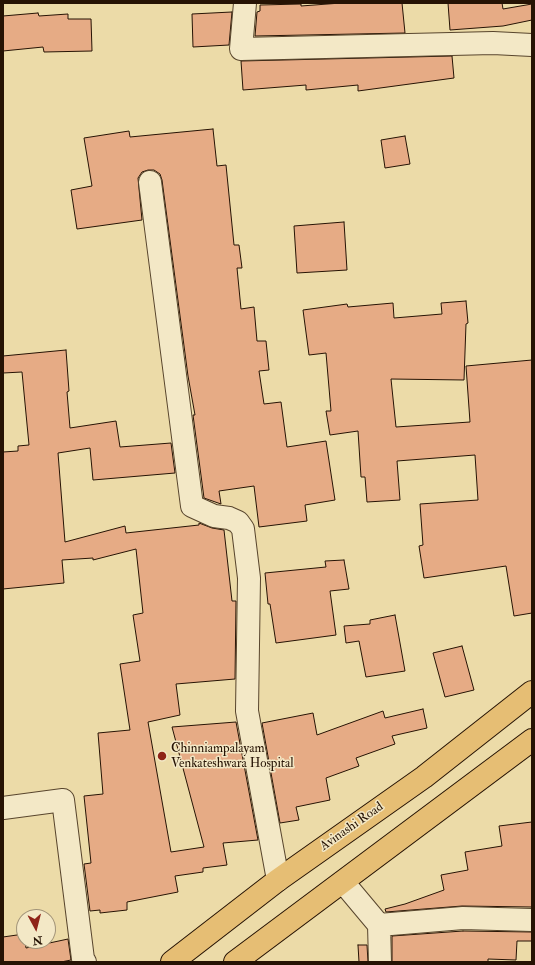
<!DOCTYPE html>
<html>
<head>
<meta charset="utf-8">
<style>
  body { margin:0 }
  #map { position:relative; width:535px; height:965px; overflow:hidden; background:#ecdba8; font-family:"IM FELL Double Pica",serif }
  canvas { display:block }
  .frame { position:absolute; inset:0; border:4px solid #261304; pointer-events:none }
  .north { position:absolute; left:16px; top:909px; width:40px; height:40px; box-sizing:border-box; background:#f3e8c6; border:1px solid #a19378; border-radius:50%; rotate:173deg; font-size:11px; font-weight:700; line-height:16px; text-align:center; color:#261304 }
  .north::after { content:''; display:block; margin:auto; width:14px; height:18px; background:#8f2418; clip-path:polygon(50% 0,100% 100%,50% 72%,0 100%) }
</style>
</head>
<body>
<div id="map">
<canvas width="535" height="965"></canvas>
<div class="frame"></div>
<div class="north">N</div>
</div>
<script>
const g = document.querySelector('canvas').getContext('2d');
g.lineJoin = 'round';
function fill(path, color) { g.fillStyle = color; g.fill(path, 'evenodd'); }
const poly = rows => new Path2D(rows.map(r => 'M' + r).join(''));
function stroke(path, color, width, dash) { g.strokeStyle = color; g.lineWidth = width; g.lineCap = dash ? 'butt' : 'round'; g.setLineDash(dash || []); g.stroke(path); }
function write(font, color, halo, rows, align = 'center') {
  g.font = font + ' "IM FELL Double Pica",serif'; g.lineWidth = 3; g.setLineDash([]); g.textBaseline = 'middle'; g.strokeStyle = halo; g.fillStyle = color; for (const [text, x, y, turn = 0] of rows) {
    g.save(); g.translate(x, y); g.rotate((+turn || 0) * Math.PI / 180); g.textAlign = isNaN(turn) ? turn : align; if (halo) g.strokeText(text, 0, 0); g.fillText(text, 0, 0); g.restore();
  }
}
const building = poly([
  [341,3,402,3,405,33,255,36,257,12,260,11,260,5,301,4,301,6,341,3],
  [448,3,502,3,503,9,532,4,532,20,503,26,450,30,448,3],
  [232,12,229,45,193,47,192,14,232,12],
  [38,13,39,16,68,14,68,19,91,19,92,51,44,52,43,47,3,51,3,16,38,13],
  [452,56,454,78,358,91,358,85,306,90,306,85,243,90,241,61,452,56],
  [213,129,217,166,226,165,234,245,239,245,242,268,237,268,241,309,254,307,257,341,266,341,269,370,259,371,264,404,281,402,287,447,326,441,335,500,305,505,307,521,259,527,254,486,219,491,221,504,204,498,193,415,195,415,188,376,162,180,160,174,154,170,148,170,142,172,138,178,142,220,77,229,71,190,92,186,84,138,129,131,130,137,213,129],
  [405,136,410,164,385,168,381,140,405,136],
  [344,222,347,270,297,273,294,226,344,222],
  [466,301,468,323,466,324,464,380,391,379,396,427,470,422,466,366,532,360,532,613,514,616,506,566,424,578,419,546,423,545,420,504,478,500,475,455,397,461,400,500,367,502,365,477,361,477,358,431,330,435,326,411,331,411,326,353,309,355,303,310,347,304,348,307,393,303,394,318,442,314,441,303,466,301],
  [66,350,69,391,67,392,70,428,116,421,120,447,171,443,175,473,93,480,90,448,58,453,65,542,125,526,126,533,199,525,199,523,212,528,224,530,232,601,236,601,235,679,176,684,180,715,148,722,171,852,204,847,172,727,236,722,258,840,223,843,227,865,203,868,203,872,175,876,178,892,127,902,127,910,100,913,100,910,90,911,84,864,91,863,84,796,103,794,98,733,130,730,120,664,140,661,133,615,143,613,136,549,93,560,93,558,62,560,64,583,3,589,3,452,18,451,18,446,29,445,22,372,3,373,3,356,66,350],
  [344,560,349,589,330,591,336,635,276,643,270,604,268,604,265,573,326,567,325,561,344,560],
  [395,615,405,671,366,677,359,641,346,643,344,626,370,624,370,620,395,615],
  [462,646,474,690,445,697,433,653,462,646],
  [423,709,427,728,392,736,395,744,356,758,359,766,326,778,330,800,296,807,299,820,280,823,262,723,313,713,317,735,383,711,385,718,423,709],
  [532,822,532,907,462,906,386,912,385,909,405,904,444,890,441,875,468,870,465,852,502,846,499,826,532,822],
  [463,931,532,932,532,941,517,941,516,960,488,959,488,962,392,962,392,936,463,931],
  [24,934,26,948,68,939,71,960,61,962,3,962,3,937,24,934],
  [358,945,367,945,368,962,359,962,358,945]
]);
const minor = poly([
  [245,3,241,49,493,43,532,45],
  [150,182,192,506,214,516,229,518,238,522,243,529,249,578,247,711,278,880],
  [3,808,63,800,83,959,85,962],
  [343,882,379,925],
  [380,962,379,925,463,918,532,920]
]);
const major = poly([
  [172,962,278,880,424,777,532,692],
  [235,962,532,740]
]);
const markers = [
  [162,756,5,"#8f2418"]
];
const poiNames = [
  ["Chinniampalayam",171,749],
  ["Venkateshwara Hospital",171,764]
];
const streetNames = [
  ["Avinashi Road",352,827,-35]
];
fill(building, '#e6ab85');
stroke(building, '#261304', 1);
stroke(minor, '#58452d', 24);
stroke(major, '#261304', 24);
stroke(minor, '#f3e8c6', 22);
stroke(major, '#e6be74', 22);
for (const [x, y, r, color] of markers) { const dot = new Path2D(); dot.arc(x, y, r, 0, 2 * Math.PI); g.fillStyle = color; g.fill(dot); stroke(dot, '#f3e8c6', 1.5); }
write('13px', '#261304', '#f3e8c6', poiNames, 'left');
write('13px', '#261304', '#f3e8c6', streetNames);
</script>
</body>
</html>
